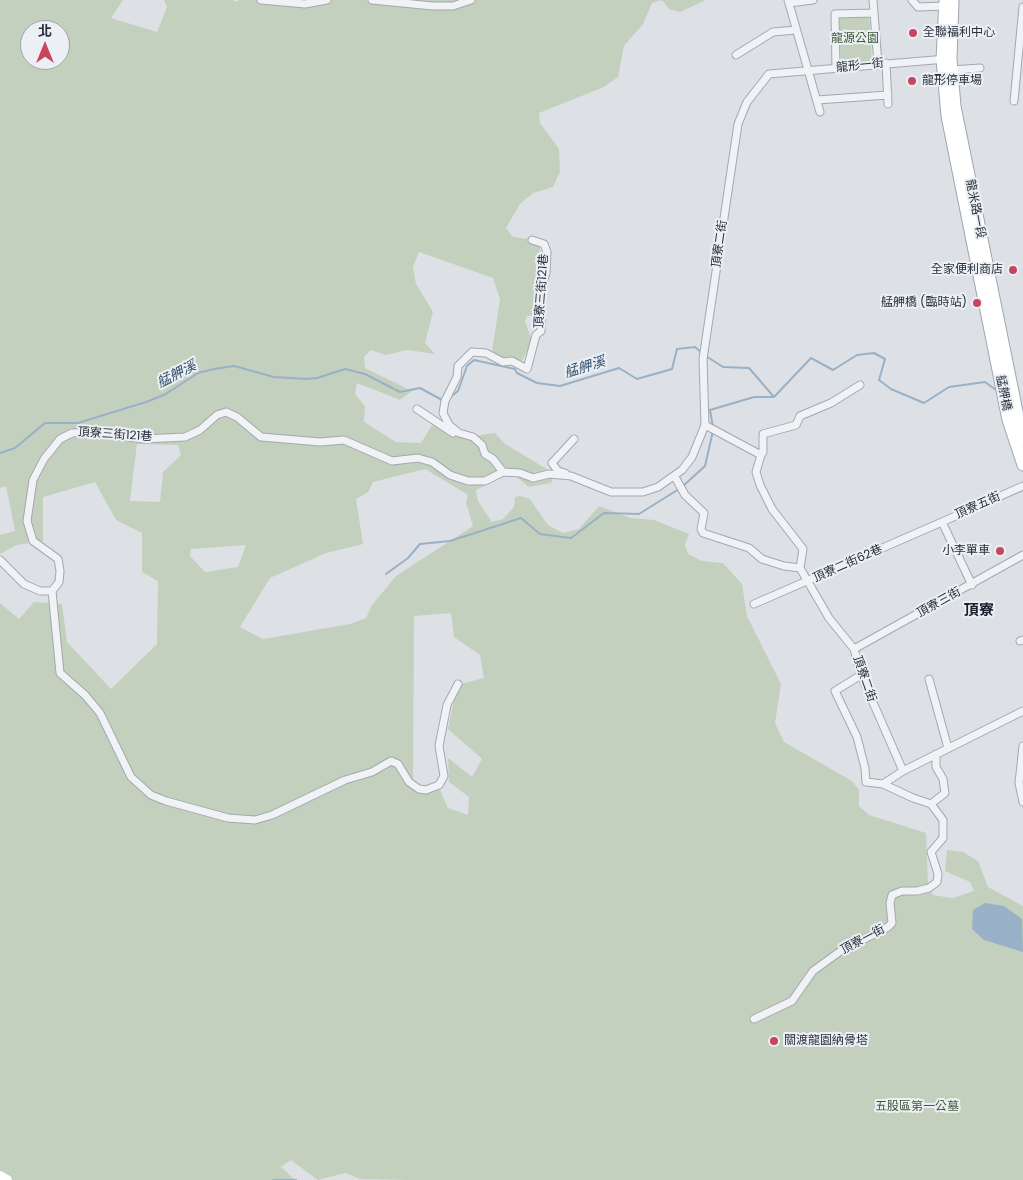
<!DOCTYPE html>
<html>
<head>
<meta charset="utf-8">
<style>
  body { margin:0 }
  #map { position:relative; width:1023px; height:1180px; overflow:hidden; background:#dde1e6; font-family:Poppins,"Noto Sans TC",sans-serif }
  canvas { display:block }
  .north { position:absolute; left:20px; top:20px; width:50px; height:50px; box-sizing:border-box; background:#ecf0f4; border:1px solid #9da3aa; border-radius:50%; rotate:0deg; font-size:14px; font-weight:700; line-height:20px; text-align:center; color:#27303c }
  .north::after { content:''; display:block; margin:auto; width:18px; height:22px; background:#c84560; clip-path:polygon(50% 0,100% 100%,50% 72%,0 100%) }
</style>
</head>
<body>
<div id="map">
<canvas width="1023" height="1180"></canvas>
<div class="north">北</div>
</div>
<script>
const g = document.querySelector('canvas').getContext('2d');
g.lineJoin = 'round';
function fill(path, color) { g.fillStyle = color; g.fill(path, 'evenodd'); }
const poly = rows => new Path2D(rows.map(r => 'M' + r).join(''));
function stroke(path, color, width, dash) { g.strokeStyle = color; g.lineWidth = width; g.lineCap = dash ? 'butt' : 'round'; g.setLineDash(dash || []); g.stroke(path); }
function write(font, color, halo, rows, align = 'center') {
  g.font = font + ' Poppins,"Noto Sans TC",sans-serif'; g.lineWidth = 4; g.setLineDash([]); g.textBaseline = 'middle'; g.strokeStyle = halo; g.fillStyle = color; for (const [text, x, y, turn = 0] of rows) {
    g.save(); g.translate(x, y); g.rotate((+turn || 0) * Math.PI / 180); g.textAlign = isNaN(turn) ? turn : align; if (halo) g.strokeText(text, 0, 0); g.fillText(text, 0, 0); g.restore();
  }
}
const green = poly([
  [0,0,123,0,111,18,157,32,167,7,164,0,232,0,238,2,238,0,706,0,680,12,669,9,662,0,652,3,643,24,624,46,618,77,604,87,539,113,540,123,559,149,560,172,553,187,533,193,520,204,506,228,513,237,538,240,540,245,538,315,527,316,525,321,532,341,522,361,517,364,492,352,500,299,493,278,419,252,413,267,416,284,433,312,425,343,435,354,407,350,386,355,371,350,364,357,365,368,412,391,400,400,357,383,355,394,365,406,364,422,396,442,421,443,432,425,466,437,495,433,505,444,555,474,551,483,529,487,511,473,476,490,478,501,492,522,503,519,514,507,515,497,520,496,530,499,548,525,563,533,579,529,599,506,631,518,654,520,689,534,685,545,688,554,702,561,723,563,742,584,747,616,781,684,775,723,784,742,852,781,859,790,859,806,869,815,926,833,928,883,933,895,953,898,974,891,970,882,945,871,947,850,963,852,978,861,988,887,1023,906,1023,1180,407,1180,360,1179,345,1173,318,1180,291,1160,281,1167,295,1180,0,1180,0,603,19,619,34,602,62,604,67,642,111,689,157,644,158,581,142,572,142,533,116,520,95,482,43,497,43,541,17,545,0,554,0,535,15,531,6,486,0,488],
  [30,30,60,30,60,60,30,60],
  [137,444,178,445,181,455,163,472,160,502,130,501],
  [425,469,468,495,466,503,473,526,396,576,372,605,366,618,350,624,263,639,240,627,270,578,326,553,363,544,356,499,368,492,373,482],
  [246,545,238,567,205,572,190,556,191,549],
  [451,613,454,637,480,655,484,678,457,685,448,729,482,759,472,777,448,758,449,782,469,797,468,815,448,808,437,783,413,790,414,616],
  [869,14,872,62,841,63,839,17]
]);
const water = poly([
  [985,903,1004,906,1022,919,1023,952,984,940,972,929,973,910]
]);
const stream = poly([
  [706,356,723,367,749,368,774,397,811,358,833,370,857,355,874,353,885,359,879,380,891,389,924,403,949,387,985,382,996,390],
  [449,398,458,391,467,366,474,360,515,369,517,373,537,383,560,386,619,368,637,379,672,369,677,349,695,347,702,353],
  [713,427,710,410,754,397,774,397],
  [0,453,15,448,45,423,78,423,146,402,164,395,198,373,214,369,234,366,274,377,307,379,317,378,345,369,365,374,400,392,420,388,442,400],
  [683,486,705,466,713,431],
  [386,574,408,558,420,544,450,541,521,518,540,534,571,538,604,513,639,514,679,489],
  [273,1180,296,1180]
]);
const street = poly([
  [261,0,305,4,327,0],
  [372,0,433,6,453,6,471,0],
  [788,0,820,112],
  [873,0,878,64],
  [912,0,918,7,945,6],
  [789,3,813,0],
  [736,55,773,32,796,30],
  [886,63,888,104],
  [836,68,835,14,874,13],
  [952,70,980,68],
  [817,100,888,95],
  [1014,101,1023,7],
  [417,409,453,433],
  [705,425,761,455,756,472,760,485,772,509,803,549,800,568,829,618,854,649,861,675,903,771],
  [761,455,763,452,763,434,796,425,800,416,831,403,860,385],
  [503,472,493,459,485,454,482,445,473,437,459,433,449,425,443,413,445,401,457,377,458,366,472,352,486,353,503,362,512,361,527,369,536,335,541,331,541,287,546,273,547,252,544,244,532,240],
  [565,473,558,471,552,463,574,439],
  [675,477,685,495,704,513,701,529,703,533,749,548,762,559,784,566,800,568],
  [0,560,24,584,40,591,52,591,59,582,60,571,58,559,33,541,27,521,33,480,44,459,60,439,72,433,94,432,143,439,185,437,200,430,217,415,226,412,237,417,261,437,320,442,344,440,392,461,418,458,432,462,450,475,468,481,485,481,503,472,520,473,533,478,549,474,571,476,611,492,643,492,658,487,682,470,692,457,705,425,703,359,738,124,747,102,769,74,946,59],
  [972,585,942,522,1023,486],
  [52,591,60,673,85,695,100,713,131,777,151,795,166,801,228,818,255,820,272,815,345,780,372,772,391,761,398,764,409,782,419,789,426,790,439,785,444,776,439,746,447,705,458,684],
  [754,604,942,522],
  [1020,641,1023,640],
  [854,649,1023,555],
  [861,675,835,691,857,737,865,768,866,782,883,784,913,798,931,804,945,793,943,779,936,767,936,754],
  [929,679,948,748],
  [1023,746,1019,783,1023,802],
  [883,784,903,771,1023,711],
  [754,1019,792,1001,813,971,842,950,888,927,892,923,890,903,892,895,902,891,917,891,929,888,937,882,938,874,931,852,943,838,943,820,931,804]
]);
const secondary = poly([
  [0,1176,7,1180]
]);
const primary = poly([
  [945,0,942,59,947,116,1008,420,1023,465],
  [953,0,951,59,955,106,1023,441]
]);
const markers = [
  [913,33,5,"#c84560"],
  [912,81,5,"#c84560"],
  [1013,270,5,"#c84560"],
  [977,303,5,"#c84560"],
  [1000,551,5,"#c84560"],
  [774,1041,5,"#c84560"]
];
const poiNames = [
  ["全聯福利中心",923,33],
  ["龍形停車場",922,81],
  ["全家便利商店",1003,270,"right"],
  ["艋舺橋 (臨時站)",967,303,"right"],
  ["小李單車",990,551,"right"],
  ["關渡龍園納骨塔",784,1041]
];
const parkNames = [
  ["龍源公園",855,39],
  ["五股區第一公墓",917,1107]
];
const streetNames = [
  ["龍形一街",860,66,-6],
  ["龍米路一段",975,209,79],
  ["頂寮二街",720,244,-82],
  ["頂寮三街121巷",542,291,-86],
  ["艋舺橋",1003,393,79],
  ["頂寮三街121巷",115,435,4],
  ["頂寮五街",978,506,-24],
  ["頂寮二街62巷",848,564,-24],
  ["頂寮三街",939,603,-29],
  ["頂寮二街",864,679,71],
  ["頂寮一街",863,940,-28]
];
const waterNames = [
  ["艋舺溪",585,368,-17],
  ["艋舺溪",177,375,-27]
];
const quarterNames = [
  ["頂寮",979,611]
];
fill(green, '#c4d0be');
fill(water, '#99b1c6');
stroke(stream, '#99b1c6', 2);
stroke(street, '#a3a8b0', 9);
stroke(primary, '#9da6b2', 13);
stroke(street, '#f0f2f5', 7);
stroke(secondary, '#fff', 10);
stroke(primary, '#fff', 11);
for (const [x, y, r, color] of markers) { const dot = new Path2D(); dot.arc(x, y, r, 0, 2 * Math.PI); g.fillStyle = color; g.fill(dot); stroke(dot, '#ecf0f4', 2); }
write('12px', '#27303c', '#ecf0f4', poiNames, 'left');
write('12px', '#3d5735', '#ecf0f4', parkNames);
write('12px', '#27303c', '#ecf0f4', streetNames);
write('italic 14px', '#33516e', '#ecf0f4', waterNames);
write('bold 15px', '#1a212d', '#ecf0f4', quarterNames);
</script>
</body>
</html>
